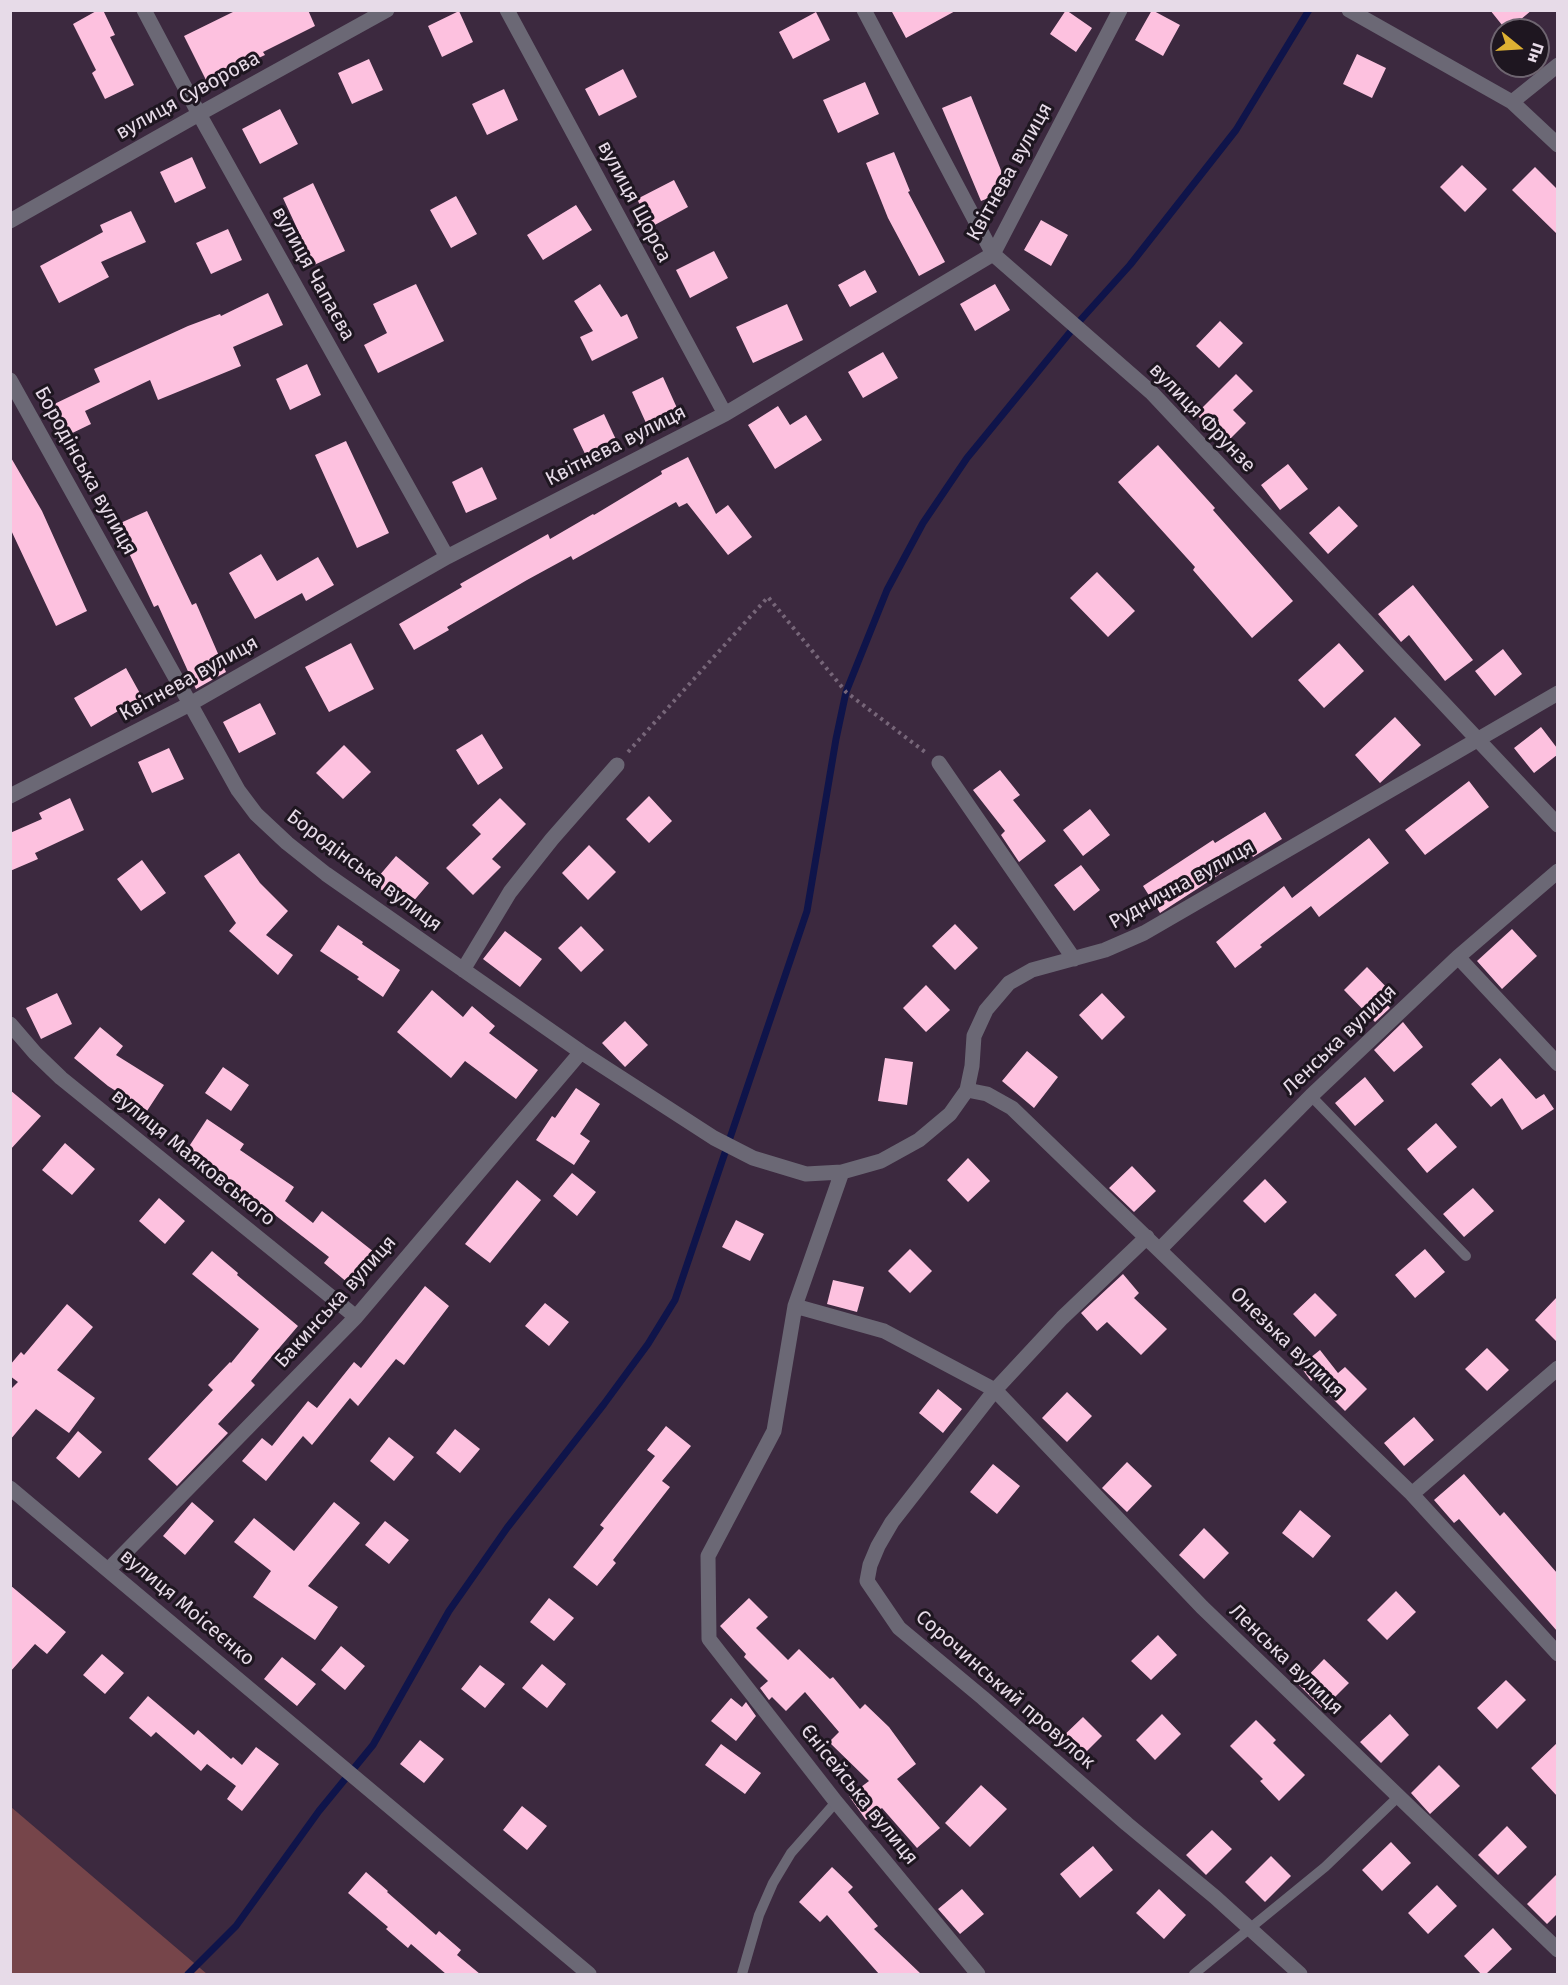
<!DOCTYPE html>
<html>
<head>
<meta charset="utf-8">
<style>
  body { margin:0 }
  #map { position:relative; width:1568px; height:1985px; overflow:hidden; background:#3c293f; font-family:"Fira Sans",sans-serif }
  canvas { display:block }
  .frame { position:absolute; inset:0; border:12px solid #e7dbe8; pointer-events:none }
  .north { position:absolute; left:1490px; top:18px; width:60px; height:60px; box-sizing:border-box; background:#1e1620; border:2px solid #6e6570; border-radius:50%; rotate:108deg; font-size:16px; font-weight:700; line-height:24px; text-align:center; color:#e7dbe8 }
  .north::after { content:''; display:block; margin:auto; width:21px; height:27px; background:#deb133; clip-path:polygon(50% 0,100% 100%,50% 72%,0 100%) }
</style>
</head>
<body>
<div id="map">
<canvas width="1568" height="1985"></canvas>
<div class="frame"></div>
<div class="north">Пн</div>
</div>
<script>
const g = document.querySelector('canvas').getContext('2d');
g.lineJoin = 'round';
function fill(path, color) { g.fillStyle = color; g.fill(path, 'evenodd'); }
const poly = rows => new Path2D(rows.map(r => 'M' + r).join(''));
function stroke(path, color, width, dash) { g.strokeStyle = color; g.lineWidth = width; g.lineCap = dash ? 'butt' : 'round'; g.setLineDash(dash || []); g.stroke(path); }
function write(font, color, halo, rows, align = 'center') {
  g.font = font + ' "Fira Sans",sans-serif'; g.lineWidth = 6; g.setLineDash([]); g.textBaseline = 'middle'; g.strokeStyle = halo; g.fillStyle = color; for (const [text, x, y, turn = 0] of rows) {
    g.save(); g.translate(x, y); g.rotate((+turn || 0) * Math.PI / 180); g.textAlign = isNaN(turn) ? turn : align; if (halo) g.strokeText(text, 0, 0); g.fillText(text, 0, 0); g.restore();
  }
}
const green = poly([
  [10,1807,11,1807,207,1974,11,1974]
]);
const stream = poly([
  [188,1974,236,1926,319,1811,373,1745,449,1611,507,1528,604,1404,648,1344,675,1300,807,911,836,739,846,692,887,590,923,523,967,458,1076,325,1130,265,1236,130,1309,10]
]);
const building = poly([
  [98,10,103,10,115,35,110,37,134,85,105,99,92,73,96,70,73,24],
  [237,10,308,10,315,26,263,52,265,55,207,82,184,36],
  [891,10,957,10,906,38],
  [1066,10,1092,28,1076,52,1050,34],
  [1152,10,1180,25,1163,56,1135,40],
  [1490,10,1532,10,1508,30,1506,30],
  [459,11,473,42,442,57,428,26],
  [816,12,830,40,793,59,779,32],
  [1357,54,1386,68,1372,98,1343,84],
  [369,59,383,90,352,104,338,73],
  [623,69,637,97,599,116,585,89],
  [865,82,879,114,838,133,823,100],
  [504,89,518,120,487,135,472,104],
  [971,96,1009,190,981,201,942,108],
  [280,109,298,144,260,164,242,129],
  [894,152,910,191,908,192,945,262,919,276,888,218,866,163],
  [192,157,206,188,175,203,160,172],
  [1462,165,1487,189,1465,212,1440,187],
  [1535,167,1557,189,1557,234,1512,190],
  [674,180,688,207,651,227,637,199],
  [313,183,345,251,314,265,283,198],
  [456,196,477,234,451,248,430,210],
  [576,205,592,230,543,260,527,235],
  [131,211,146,242,101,262,109,277,59,303,40,266,103,232,100,225],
  [1041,220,1068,235,1051,266,1024,250],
  [228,229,242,260,211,274,196,243],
  [714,251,728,278,690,298,676,270],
  [865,270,877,292,850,307,838,285],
  [416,284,444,341,378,373,364,345,387,333,373,304],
  [600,284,621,317,627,314,638,338,592,361,580,337,593,331,574,301],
  [995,284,1010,310,975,331,960,304],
  [268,293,283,325,233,347,241,366,158,400,150,380,85,411,91,424,60,439,46,408,100,382,94,369,188,326,220,314,221,316],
  [787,304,803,340,753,363,736,327],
  [1220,321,1243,343,1219,368,1196,346],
  [883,352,898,378,863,398,848,372],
  [307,364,321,395,290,410,276,379],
  [1236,374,1253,391,1233,410,1246,423,1225,444,1196,414],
  [663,377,677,408,646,423,632,392],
  [778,406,790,425,806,415,822,440,775,469,748,425],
  [604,414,619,446,588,460,573,429],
  [346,441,389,533,357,548,315,455],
  [1158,445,1215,508,1213,510,1293,601,1252,638,1193,570,1195,567,1118,482],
  [10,456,42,511,87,611,56,626,10,528],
  [688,457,716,514,728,505,752,537,728,555,687,503,679,507,676,502,573,560,571,556,527,580,447,627,449,630,414,650,399,624,462,587,460,584,495,564,548,534,550,539,593,514,594,515,662,474,661,471],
  [1288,464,1308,489,1280,510,1261,485],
  [482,467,497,499,466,513,452,482],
  [1339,506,1358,526,1328,554,1309,533],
  [147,511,192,605,196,603,226,672,196,689,158,605,154,607,116,525],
  [261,554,277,581,318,557,334,585,306,601,302,593,255,619,229,573],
  [1097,572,1135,611,1108,637,1070,598],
  [1413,585,1473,660,1445,681,1409,635,1401,642,1378,614],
  [351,643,374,689,329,712,305,667],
  [1339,643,1364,671,1324,708,1298,680],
  [1503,649,1522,674,1495,696,1475,671],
  [126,668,142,697,91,727,74,698],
  [260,703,276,734,239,753,223,722],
  [1395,717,1421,745,1380,783,1355,755],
  [1541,727,1557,748,1557,755,1534,773,1514,748],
  [482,734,503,768,478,785,456,750],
  [344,745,371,772,343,799,316,773],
  [169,748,184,779,152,793,138,762],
  [1000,770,1020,795,1013,800,1046,841,1019,862,1001,835,1005,831,973,790],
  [1469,781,1489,807,1425,855,1405,830],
  [649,796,672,821,649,843,626,819],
  [70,798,84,830,35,853,38,859,10,871,10,833,42,819,39,813],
  [500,798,526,824,492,859,501,867,473,895,446,868,481,834,472,825],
  [1090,809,1110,835,1083,856,1063,830],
  [1265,812,1282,839,1253,857,1251,854,1160,913,1143,886,1213,840,1215,843],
  [1369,838,1389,863,1319,917,1311,906,1260,945,1262,947,1235,968,1216,942,1284,886,1292,898],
  [589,845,616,872,588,900,562,873],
  [239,853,260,883,288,911,266,935,293,955,278,975,229,931,236,923,204,876],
  [396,856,429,883,406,910,373,883],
  [142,860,166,893,141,911,117,879],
  [1081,865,1100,890,1074,911,1054,885],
  [955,924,978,948,955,970,932,946],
  [338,925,363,942,362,944,400,970,383,997,357,979,359,977,320,951],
  [581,926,604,950,581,972,558,948],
  [1512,929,1537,956,1502,989,1477,961],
  [505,931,542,959,520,987,483,959],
  [1367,967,1391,992,1383,999,1390,1008,1375,1022,1344,990],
  [926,985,950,1010,926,1032,903,1008],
  [432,990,463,1017,472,1006,495,1026,489,1033,538,1070,516,1099,465,1061,451,1078,397,1032],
  [57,993,72,1024,41,1039,26,1008],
  [1102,993,1125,1017,1102,1040,1079,1015],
  [625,1021,648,1045,625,1067,602,1043],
  [1403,1022,1423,1047,1394,1072,1374,1050],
  [100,1027,123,1046,116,1055,164,1085,147,1111,108,1086,74,1058],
  [1027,1051,1058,1077,1034,1108,1002,1081],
  [885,1058,913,1062,907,1105,878,1101],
  [1500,1058,1536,1099,1544,1094,1554,1109,1522,1130,1502,1098,1491,1107,1471,1084],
  [223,1067,249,1085,231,1111,205,1093],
  [1365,1077,1384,1101,1355,1126,1335,1103],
  [576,1088,600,1104,580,1134,590,1141,574,1165,536,1140,552,1116,555,1118],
  [10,1090,41,1116,10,1150],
  [207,1119,244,1144,240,1150,294,1187,285,1201,313,1223,322,1211,374,1252,348,1283,324,1263,329,1257,275,1215,272,1219,235,1194,240,1187,186,1151],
  [1436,1123,1457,1147,1427,1173,1407,1149],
  [65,1143,95,1169,72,1195,42,1170],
  [968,1158,990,1181,968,1202,947,1180],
  [1132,1166,1156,1191,1134,1212,1109,1188],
  [572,1173,596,1192,577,1216,553,1196],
  [1265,1179,1287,1202,1265,1223,1243,1201],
  [517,1180,541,1200,490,1263,465,1244],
  [1473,1188,1494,1211,1464,1237,1443,1214],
  [159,1198,185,1221,165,1244,139,1221],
  [736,1220,764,1234,750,1261,722,1247],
  [910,1249,932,1271,910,1293,888,1271],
  [1425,1249,1445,1272,1415,1298,1395,1275],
  [212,1251,238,1273,237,1275,298,1326,251,1381,255,1385,218,1424,228,1433,177,1486,148,1459,213,1390,208,1385,230,1362,231,1363,259,1329,192,1274],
  [1123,1274,1139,1293,1134,1298,1167,1329,1141,1355,1107,1322,1097,1331,1081,1313],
  [833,1280,864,1287,857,1312,827,1304],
  [425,1286,449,1306,404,1365,396,1359,358,1406,350,1398,312,1445,303,1436,266,1481,242,1461,262,1438,272,1446,308,1401,317,1408,354,1362,361,1368],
  [1315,1293,1337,1315,1315,1337,1293,1314],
  [1557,1297,1557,1342,1535,1320],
  [545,1303,569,1322,549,1346,525,1326],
  [67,1304,93,1327,57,1370,95,1398,69,1433,36,1409,10,1440,10,1390,18,1382,10,1376,10,1365,21,1352,24,1355],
  [1487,1348,1509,1370,1487,1391,1465,1369],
  [1320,1350,1338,1373,1345,1367,1367,1389,1345,1411,1313,1379,1311,1381,1300,1366],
  [938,1389,962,1409,943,1433,919,1413],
  [1067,1392,1092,1416,1067,1442,1042,1418],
  [1414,1417,1434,1440,1404,1466,1384,1443],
  [666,1426,691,1446,662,1481,670,1487,613,1560,616,1563,597,1586,573,1567,604,1528,600,1525,655,1456,647,1450],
  [455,1429,480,1449,460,1473,436,1453],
  [78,1431,102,1452,79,1478,56,1458],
  [389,1437,414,1457,394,1481,370,1461],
  [1127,1462,1152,1486,1127,1512,1102,1488],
  [993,1464,1020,1486,997,1514,970,1492],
  [1464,1474,1500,1516,1504,1512,1557,1573,1557,1631,1459,1519,1454,1523,1434,1500],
  [192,1502,214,1521,185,1555,163,1536],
  [334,1502,360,1523,308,1586,338,1607,315,1640,253,1597,271,1571,234,1542,254,1518,294,1551],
  [1300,1510,1331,1536,1313,1558,1282,1533],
  [385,1521,409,1540,389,1564,365,1545],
  [1204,1528,1229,1553,1204,1579,1179,1555],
  [10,1585,66,1632,47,1654,35,1644,10,1672],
  [1396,1591,1416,1612,1387,1640,1367,1620],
  [549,1598,574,1618,554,1641,530,1622],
  [749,1598,768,1617,756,1628,788,1660,799,1649,830,1679,833,1677,860,1709,865,1704,889,1727,916,1764,897,1779,940,1828,917,1848,882,1808,866,1820,849,1796,869,1781,829,1742,839,1732,805,1692,786,1711,772,1697,769,1700,760,1688,768,1681,744,1657,746,1654,720,1626],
  [1158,1635,1177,1655,1151,1680,1131,1661],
  [341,1646,365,1666,345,1690,321,1670],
  [102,1654,124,1673,105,1694,83,1675],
  [282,1657,316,1684,297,1706,264,1679],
  [1324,1659,1349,1683,1323,1709,1299,1685],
  [542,1664,566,1684,547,1708,522,1688],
  [480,1665,505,1684,485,1708,461,1689],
  [1506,1680,1526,1700,1497,1729,1477,1708],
  [148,1696,194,1735,198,1730,231,1759,233,1757,242,1765,256,1747,279,1764,242,1811,227,1799,236,1786,207,1764,201,1771,156,1732,151,1737,129,1718],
  [731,1698,742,1707,746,1702,756,1716,736,1741,711,1721],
  [1162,1714,1181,1734,1155,1760,1136,1740],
  [1390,1714,1409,1735,1381,1763,1360,1742],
  [1083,1717,1102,1736,1076,1762,1057,1742],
  [1256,1720,1276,1740,1273,1743,1305,1775,1279,1801,1260,1781,1263,1779,1230,1746],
  [420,1740,444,1759,424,1783,400,1764],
  [1557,1743,1557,1796,1531,1768],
  [721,1744,761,1773,745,1794,705,1765],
  [1439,1765,1460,1786,1430,1814,1411,1793],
  [981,1785,1007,1809,970,1847,945,1823],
  [522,1806,547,1826,527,1850,503,1830],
  [1507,1826,1527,1847,1498,1875,1478,1855],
  [1212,1830,1232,1849,1206,1875,1186,1855],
  [1391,1842,1411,1863,1382,1891,1362,1870],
  [1093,1846,1113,1870,1080,1898,1060,1874],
  [1271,1856,1291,1876,1265,1902,1245,1882],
  [832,1867,853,1887,848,1892,878,1926,874,1929,921,1974,879,1974,827,1915,820,1922,799,1902],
  [366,1872,388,1891,387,1892,436,1935,439,1931,461,1950,457,1955,480,1974,446,1974,411,1944,408,1948,386,1929,388,1927,348,1893],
  [1557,1874,1557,1914,1547,1924,1527,1904],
  [1437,1885,1457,1906,1428,1934,1408,1913],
  [962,1889,984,1914,960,1934,938,1909],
  [1159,1889,1186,1915,1164,1939,1136,1913],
  [1493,1928,1512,1949,1486,1974,1481,1974,1464,1956]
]);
const path = poly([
  [628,752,768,597,846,692,925,752]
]);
const service = poly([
  [1311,1096,1466,1256],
  [742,1974,759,1915,773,1883,791,1853,836,1802],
  [1194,1974,1325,1867,1398,1797]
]);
const minor = poly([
  [144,10,199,114,447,557],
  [507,10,725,414],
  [864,10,993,254,1152,393,1558,825],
  [1349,10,1512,102,1558,145],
  [1512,102,1558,65],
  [10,221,199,114,387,10],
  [10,380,238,790,256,814,287,843,326,874,581,1052,714,1138,753,1158,806,1174,842,1172,881,1161,919,1140,950,1114,967,1090,972,1066,974,1036,986,1010,1009,983,1032,970,1105,950,1144,933,1558,693],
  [939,763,1074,959],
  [10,796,190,704,447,557,725,414,993,254,1120,10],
  [1458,957,1558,1064],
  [463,970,510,892,552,839,617,765],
  [10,1024,35,1053,61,1078,356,1317],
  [967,1090,987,1094,1012,1108,1410,1492,1558,1654],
  [842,1172,795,1306,774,1431,708,1556,709,1639,836,1802,978,1974],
  [1147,1237,1062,1318,995,1390,892,1522,878,1546,870,1565,867,1581,899,1628,983,1698,1127,1824,1215,1897,1300,1974],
  [1160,1249,1311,1096,1458,957,1558,871],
  [795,1306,884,1331,995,1390,1202,1607,1558,1950],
  [1412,1494,1558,1368],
  [109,1569,356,1317,581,1052]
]);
const tertiary = poly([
  [10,1488,589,1974]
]);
const streetNames = [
  ["вулиця Суворова",188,96,-29],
  ["Квітнева вулиця",1010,172,-61],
  ["вулиця Щорса",634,202,62],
  ["вулиця Чапаєва",313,274,61],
  ["вулиця Фрунзе",1202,418,46],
  ["Квітнева вулиця",616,446,-27],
  ["Бородінська вулиця",85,471,61],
  ["Квітнева вулиця",189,679,-29],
  ["Бородінська вулиця",364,871,37],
  ["Руднична вулиця",1182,885,-29],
  ["Ленська вулиця",1340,1040,-44],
  ["вулиця Маяковського",193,1158,39],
  ["Бакинська вулиця",336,1302,-48],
  ["Онезька вулиця",1287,1343,44],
  ["вулиця Моісеєнко",187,1608,40],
  ["Ленська вулиця",1286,1660,44],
  ["Сорочинський провулок",1005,1690,41],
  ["Єнісейська вулиця",859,1795,51]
];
fill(green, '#76454a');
stroke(stream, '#0f144a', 7);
fill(building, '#fdc1df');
stroke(path, '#776679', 4, [3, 4.5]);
stroke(service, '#6b6875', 10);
stroke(minor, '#6b6875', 15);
stroke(tertiary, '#6b6875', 15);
write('20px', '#e7dbe8', '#1e1620', streetNames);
</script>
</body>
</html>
